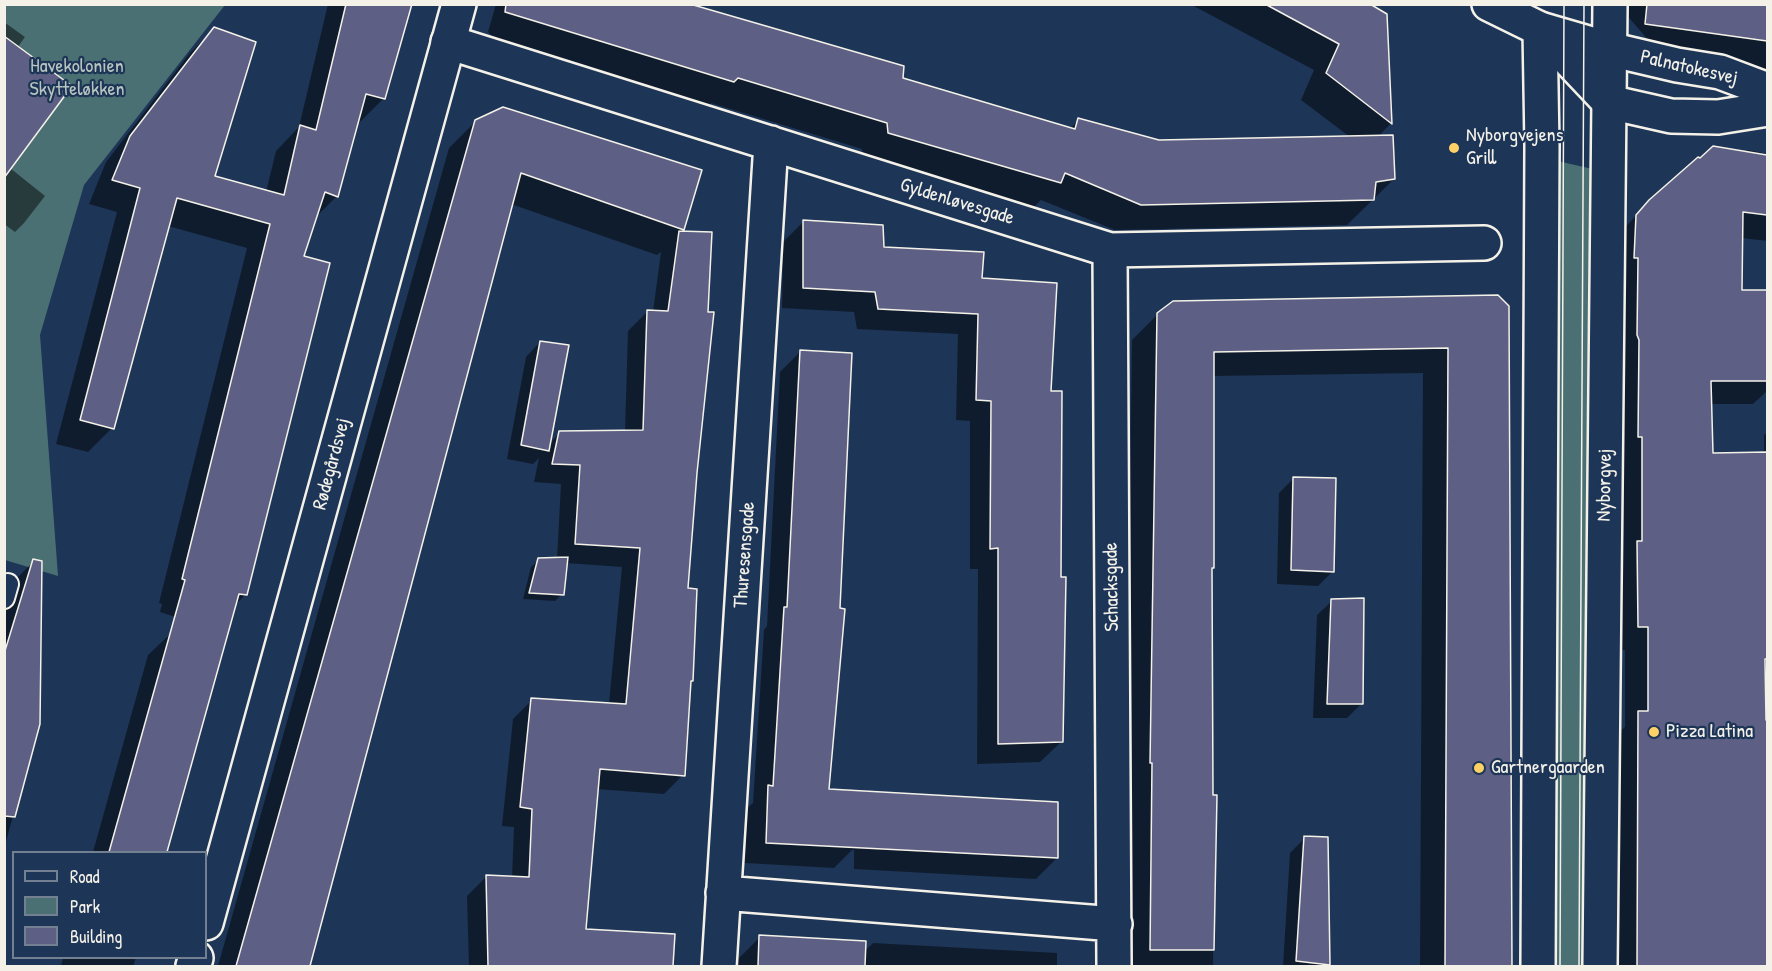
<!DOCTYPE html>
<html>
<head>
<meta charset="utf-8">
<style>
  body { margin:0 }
  #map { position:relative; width:1772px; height:971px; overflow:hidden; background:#1d3557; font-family:"Patrick Hand",sans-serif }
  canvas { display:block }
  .frame { position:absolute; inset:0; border:6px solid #f4f1e8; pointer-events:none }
  .legend { position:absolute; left:12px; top:851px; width:195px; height:108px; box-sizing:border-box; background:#1d3557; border:2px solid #738091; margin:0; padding:8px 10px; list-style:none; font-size:18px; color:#f4f1e8 }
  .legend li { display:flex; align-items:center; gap:12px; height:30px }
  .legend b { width:30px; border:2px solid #738091 }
</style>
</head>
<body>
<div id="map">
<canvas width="1772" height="971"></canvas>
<div class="frame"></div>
<ul class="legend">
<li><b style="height:8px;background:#1d3557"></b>Road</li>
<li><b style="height:16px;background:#4a7073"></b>Park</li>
<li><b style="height:16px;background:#5d6084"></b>Building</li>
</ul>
</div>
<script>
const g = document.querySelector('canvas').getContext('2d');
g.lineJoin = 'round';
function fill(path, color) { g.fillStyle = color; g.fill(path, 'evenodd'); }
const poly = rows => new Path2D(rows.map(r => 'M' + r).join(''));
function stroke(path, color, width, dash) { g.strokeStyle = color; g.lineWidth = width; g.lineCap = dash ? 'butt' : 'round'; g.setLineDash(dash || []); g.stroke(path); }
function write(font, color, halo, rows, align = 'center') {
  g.font = font + ' "Patrick Hand",sans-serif'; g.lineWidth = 4.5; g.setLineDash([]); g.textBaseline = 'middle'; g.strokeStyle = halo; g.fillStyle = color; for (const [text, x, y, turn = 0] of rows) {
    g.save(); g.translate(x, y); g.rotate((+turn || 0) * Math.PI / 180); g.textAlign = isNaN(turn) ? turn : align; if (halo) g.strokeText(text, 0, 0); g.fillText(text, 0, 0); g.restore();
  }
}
const green = poly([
  [4,5,225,5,84,185,40,335,58,576,5,560],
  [1553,160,1597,170,1591,966,1548,966]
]);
const shadow = poly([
  [328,4,410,4,384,98,359,123,357,122,337,196,315,218,303,257,245,595,234,606,165,852,93,852,148,655,185,620,160,612,162,604,159,603,247,248,168,226,112,428,88,452,56,444,117,212,89,204,106,162,190,53,214,29,213,177,266,192,276,151,299,127],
  [496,4,684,4,901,79,1070,129,1078,120,1158,141,1350,137,1301,100,1314,70,1190,4,1367,4,1385,15,1391,123,1378,137,1394,179,1347,225,1115,230,1041,200,1033,208,863,159,862,149,711,103,707,108,501,45,488,32],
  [1617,4,1768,4,1768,79,1670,65],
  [4,22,25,37,17,48,10,168,45,196,24,223,15,232,4,224],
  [476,121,683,229,680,232,695,472,687,589,692,680,689,683,683,775,664,794,596,789,584,931,673,935,671,966,469,966,467,896,486,877,512,878,514,827,502,826,513,719,532,700,609,704,622,567,566,563,562,594,555,601,523,599,531,567,539,560,557,559,561,484,534,482,539,458,533,464,507,459,526,357,540,342,549,444,560,433,625,431,628,331,647,312,653,312,661,252,657,255,511,204,309,966,218,966,449,148],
  [1748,150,1768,154,1768,241,1741,238,1741,292,1768,292,1768,390,1753,404,1710,404,1712,454,1764,476,1764,435,1768,432,1768,486,1766,486,1768,493,1768,681,1764,682,1766,775,1768,775,1768,966,1614,966,1615,736,1625,727,1625,650,1615,650,1613,240,1650,201],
  [804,221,980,279,1050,393,1059,579,1062,741,1040,762,977,764,978,569,970,569,970,421,956,420,958,334,857,329,854,312,782,308,783,242],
  [1508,306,1511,966,1420,966,1423,373,1212,376,1210,570,1211,797,1215,797,1213,966,1126,966,1126,788,1132,340,1158,314],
  [801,351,827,790,1057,858,1036,879,854,869,854,850,852,850,834,868,745,863,747,808,753,803,764,630,767,626,780,372],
  [1294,478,1333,571,1318,586,1277,584,1279,493],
  [34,561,38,724,4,849,4,609,13,582],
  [1332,601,1362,703,1347,718,1313,718,1317,615],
  [1305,838,1329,965,1327,966,1283,966,1290,853],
  [760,937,832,941,825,966,738,966,739,958],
  [873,943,1057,953,1057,966,849,966],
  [63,958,136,958,133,966,61,966]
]);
const building = poly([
  [346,4,412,4,385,99,366,94,338,197,325,192,304,256,330,263,247,595,239,594,167,852,109,852,185,580,182,579,270,224,177,198,114,429,80,420,140,188,112,180,130,136,214,27,256,42,215,176,284,195,300,125,316,130,346,4],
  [506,4,690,4,904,66,903,78,1075,129,1078,118,1159,140,1393,135,1395,179,1376,182,1374,200,1141,205,1065,173,1061,183,888,133,887,123,738,78,734,82,505,12,506,4],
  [1265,4,1370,4,1387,14,1392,124,1326,73,1339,44,1265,4],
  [1647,4,1767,4,1767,41,1645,24,1647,4],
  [4,36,72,86,4,178,4,36],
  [503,107,702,170,684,230,521,173,310,966,236,966,475,120,503,107],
  [1713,146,1767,155,1767,215,1743,212,1742,290,1767,290,1767,381,1711,381,1713,453,1767,452,1767,659,1765,659,1766,720,1767,720,1767,966,1637,966,1638,711,1648,711,1648,627,1638,627,1637,541,1642,541,1642,437,1638,437,1639,340,1637,335,1638,258,1634,258,1636,215,1649,200,1698,157,1700,158,1713,146],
  [803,220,883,225,884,247,984,252,982,278,1057,283,1051,391,1062,391,1061,577,1066,577,1063,742,998,744,998,548,990,549,991,401,976,400,978,314,878,309,875,292,803,288,803,220],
  [679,231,712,232,708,312,714,312,697,473,688,588,697,589,693,681,691,681,685,776,600,769,586,929,675,934,673,966,488,966,486,875,529,877,532,809,520,807,531,698,626,704,640,548,575,544,580,465,552,464,559,431,643,430,647,310,668,311,679,231],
  [1498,295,1509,306,1512,966,1445,966,1448,348,1214,352,1214,568,1212,568,1213,795,1217,795,1214,950,1150,950,1152,763,1150,763,1157,313,1173,301,1498,295],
  [540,341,569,345,549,451,521,445,540,341],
  [800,350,852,353,840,608,845,609,829,789,1058,802,1058,858,766,843,768,785,773,786,784,607,787,607,800,350],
  [1293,477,1336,478,1334,572,1291,570,1293,477],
  [568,557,564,595,529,593,538,558,568,557],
  [33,559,42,561,40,724,15,817,4,816,4,654,33,559],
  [1364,598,1363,704,1327,704,1331,599,1364,598],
  [1304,836,1328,837,1330,965,1296,961,1304,836],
  [759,935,866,941,865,966,758,966,759,935]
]);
const service = poly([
  [4,598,8,584]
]);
const minor = poly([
  [448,42,1110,250,1484,243],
  [1110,250,1114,966],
  [723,893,1115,924],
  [719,966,771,143]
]);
const tertiary = poly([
  [206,923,459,4],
  [193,966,196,958],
  [1538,966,1542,146,1540,29],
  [1600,966,1610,4]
]);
const secondary = poly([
  [1489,4,1540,29,1564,36,1609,49,1677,65,1720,72,1768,90],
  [1540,29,1609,102,1671,116,1718,117,1768,109]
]);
const tram = poly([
  [1560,966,1564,4],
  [1579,966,1584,4]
]);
const markers = [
  [1454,148,6,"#ffd166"],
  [1654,732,6,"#ffd166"],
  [1479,768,6,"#ffd166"]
];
const parkNames = [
  ["Havekolonien",77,67],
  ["Skytteløkken",77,90]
];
const streetNames = [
  ["Palnatokesvej",1689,68,13],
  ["Gyldenløvesgade",957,202,17],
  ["Rødegårdsvej",332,464,-75],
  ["Nyborgvej",1605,485,-89],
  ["Thuresensgade",745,555,-86],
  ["Schacksgade",1112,587,-91]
];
const poiNames = [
  ["Nyborgvejens",1466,136],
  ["Grill",1466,159],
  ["Pizza Latina",1666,732],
  ["Gartnergaarden",1491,768]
];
fill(green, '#4a7073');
fill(shadow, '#0007');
fill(building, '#5d6084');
stroke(building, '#f4f1e8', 1.5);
stroke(service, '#f4f1e8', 24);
stroke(minor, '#f4f1e8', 38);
stroke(tertiary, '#f4f1e8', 38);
stroke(secondary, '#f4f1e8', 38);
stroke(service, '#1d3557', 20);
stroke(minor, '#1d3557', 33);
stroke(tertiary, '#1d3557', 33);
stroke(secondary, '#1d3557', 33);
stroke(tram, '#f4f1e8', 1.5);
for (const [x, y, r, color] of markers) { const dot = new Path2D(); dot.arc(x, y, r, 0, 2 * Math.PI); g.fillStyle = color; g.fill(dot); stroke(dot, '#1d3557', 2); }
write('20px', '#b8c4bf', '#1d3557', parkNames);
write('20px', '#f4f1e8', '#1d3557', streetNames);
write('20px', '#f4f1e8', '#1d3557', poiNames, 'left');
</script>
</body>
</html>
